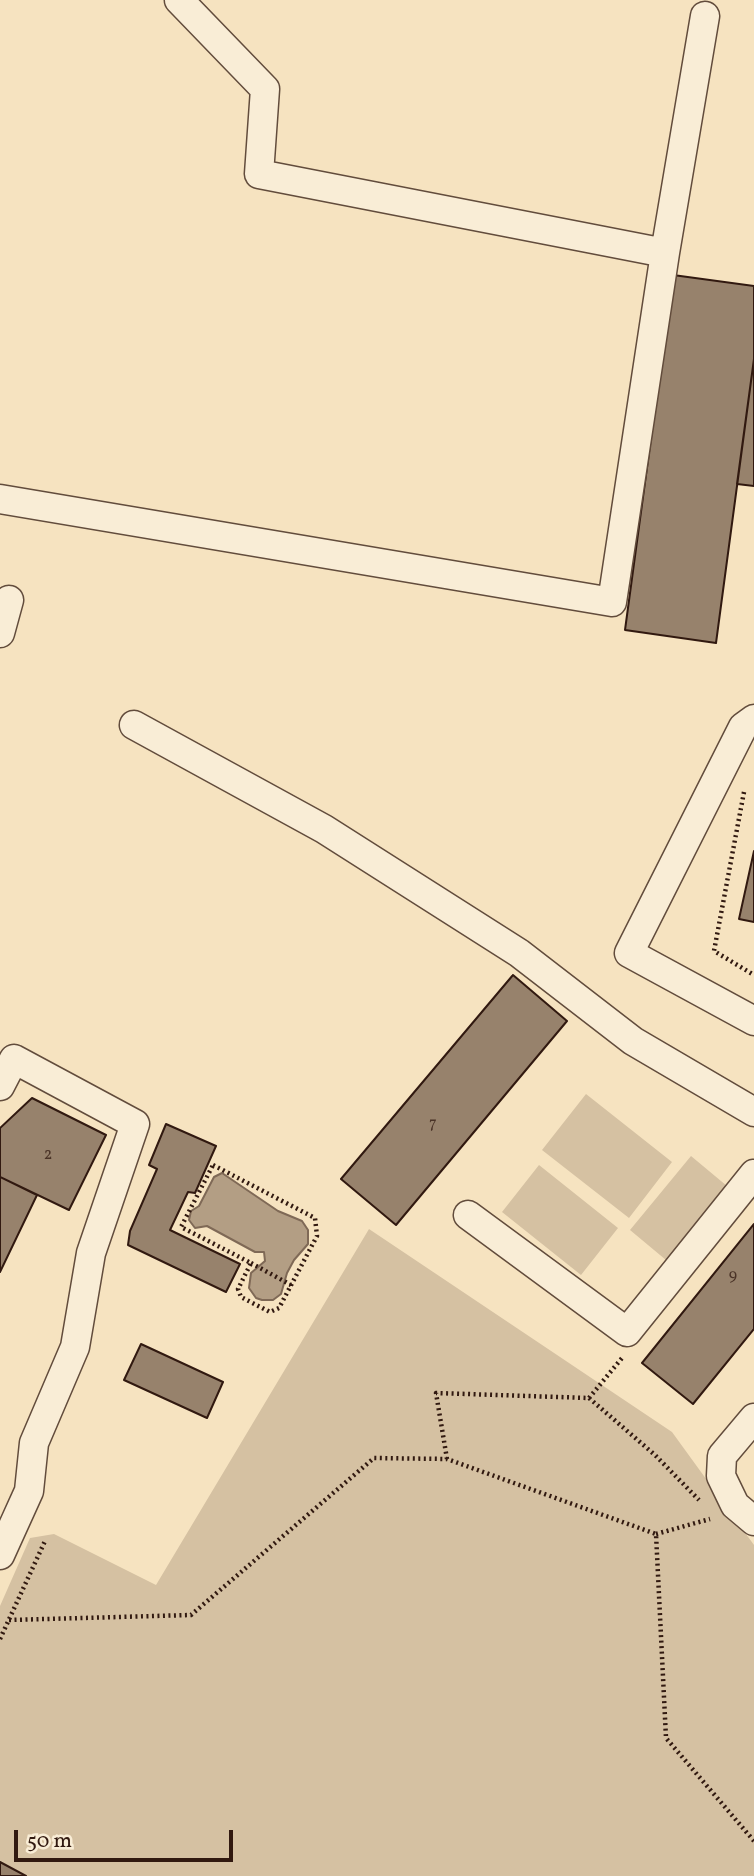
<!DOCTYPE html>
<html>
<head>
<meta charset="utf-8">
<style>
  body { margin:0 }
  #map { position:relative; width:754px; height:1876px; overflow:hidden; background:#f6e3c0; font-family:Vollkorn,serif }
  canvas { display:block }
  .scale { position:absolute; left:14px; top:1830px; width:219px; height:32px; box-sizing:border-box; border:4px solid #311910; border-top:0; padding-left:9px; font-size:21px; line-height:24px; white-space:nowrap; color:#311910; -webkit-text-stroke:5px #f9edd6; paint-order:stroke }
</style>
</head>
<body>
<div id="map">
<canvas width="754" height="1876"></canvas>
<div class="scale">50 m</div>
</div>
<script>
const g = document.querySelector('canvas').getContext('2d');
g.lineJoin = 'round';
function fill(path, color) { g.fillStyle = color; g.fill(path, 'evenodd'); }
const poly = rows => new Path2D(rows.map(r => 'M' + r).join(''));
function stroke(path, color, width, dash) { g.strokeStyle = color; g.lineWidth = width; g.lineCap = dash ? 'butt' : 'round'; g.setLineDash(dash || []); g.stroke(path); }
function write(font, color, halo, rows, align = 'center') {
  g.font = font + ' Vollkorn,serif'; g.lineWidth = 5; g.setLineDash([]); g.textBaseline = 'middle'; g.strokeStyle = halo; g.fillStyle = color; for (const [text, x, y, turn = 0] of rows) {
    g.save(); g.translate(x, y); g.rotate((+turn || 0) * Math.PI / 180); g.textAlign = isNaN(turn) ? turn : align; if (halo) g.strokeText(text, 0, 0); g.fillText(text, 0, 0); g.restore();
  }
}
const green = poly([
  [586,1094,672,1162,629,1218,542,1150],
  [691,1156,727,1186,666,1260,630,1230],
  [539,1165,618,1228,581,1275,502,1212],
  [369,1229,672,1432,754,1545,754,1876,0,1876,0,1606,30,1538,54,1534,156,1585]
]);
const water = poly([
  [222,1173,278,1211,302,1221,308,1230,308,1244,294,1260,287,1273,281,1294,273,1300,262,1300,256,1298,249,1288,251,1273,265,1261,264,1252,255,1252,207,1226,195,1228,189,1220,191,1211,199,1206,214,1177,222,1173]
]);
const building = poly([
  [673,275,754,286,754,359,716,643,625,630,673,275],
  [754,359,754,486,737,484,754,359],
  [754,851,754,922,739,919,754,851],
  [513,975,567,1021,396,1225,341,1179,513,975],
  [32,1098,106,1135,69,1210,0,1177,0,1128,32,1098],
  [166,1124,216,1146,195,1193,188,1192,170,1230,240,1264,226,1292,128,1245,130,1231,157,1169,149,1165,166,1124],
  [0,1177,37,1195,0,1272,0,1177],
  [754,1224,754,1329,693,1404,642,1363,754,1224],
  [141,1344,223,1382,207,1418,124,1380,141,1344],
  [0,1862,26,1876,0,1876,0,1862]
]);
const path = poly([
  [744,792,714,951,754,975],
  [213,1165,315,1218,317,1236,279,1308,270,1312,241,1297,238,1289,251,1263,181,1227,213,1165],
  [251,1263,291,1285],
  [589,1398,622,1358],
  [447,1459,436,1393,589,1398,655,1455,699,1500],
  [656,1534,710,1519],
  [9,1620,191,1615,374,1458,447,1459,656,1534,666,1738,754,1841],
  [0,1639,45,1541]
]);
const minor = poly([
  [179,0,265,89,259,174,665,253],
  [0,499,612,602,665,253,705,16],
  [0,633,9,600],
  [754,719,743,727,629,953,754,1021],
  [134,725,324,829,519,953,633,1041,754,1112],
  [0,1086,14,1059,135,1124,91,1253,75,1347,34,1443,29,1491,0,1555],
  [468,1215,627,1332,754,1174],
  [754,1418,722,1456,721,1476,735,1505,754,1521]
]);
const numberNames = [
  ["7",433,1125],
  ["2",48,1156],
  ["9",733,1277]
];
fill(green, '#d5c1a2');
fill(water, '#b39e84');
stroke(water, '#7f6956', 2);
fill(building, '#97826c');
stroke(building, '#311910', 2);
stroke(minor, '#624c3c', 31);
stroke(path, '#311910', 4.5, [2, 3.5]);
stroke(minor, '#f9edd6', 28);
write('16px', '#4a3327', null, numberNames);
</script>
</body>
</html>
